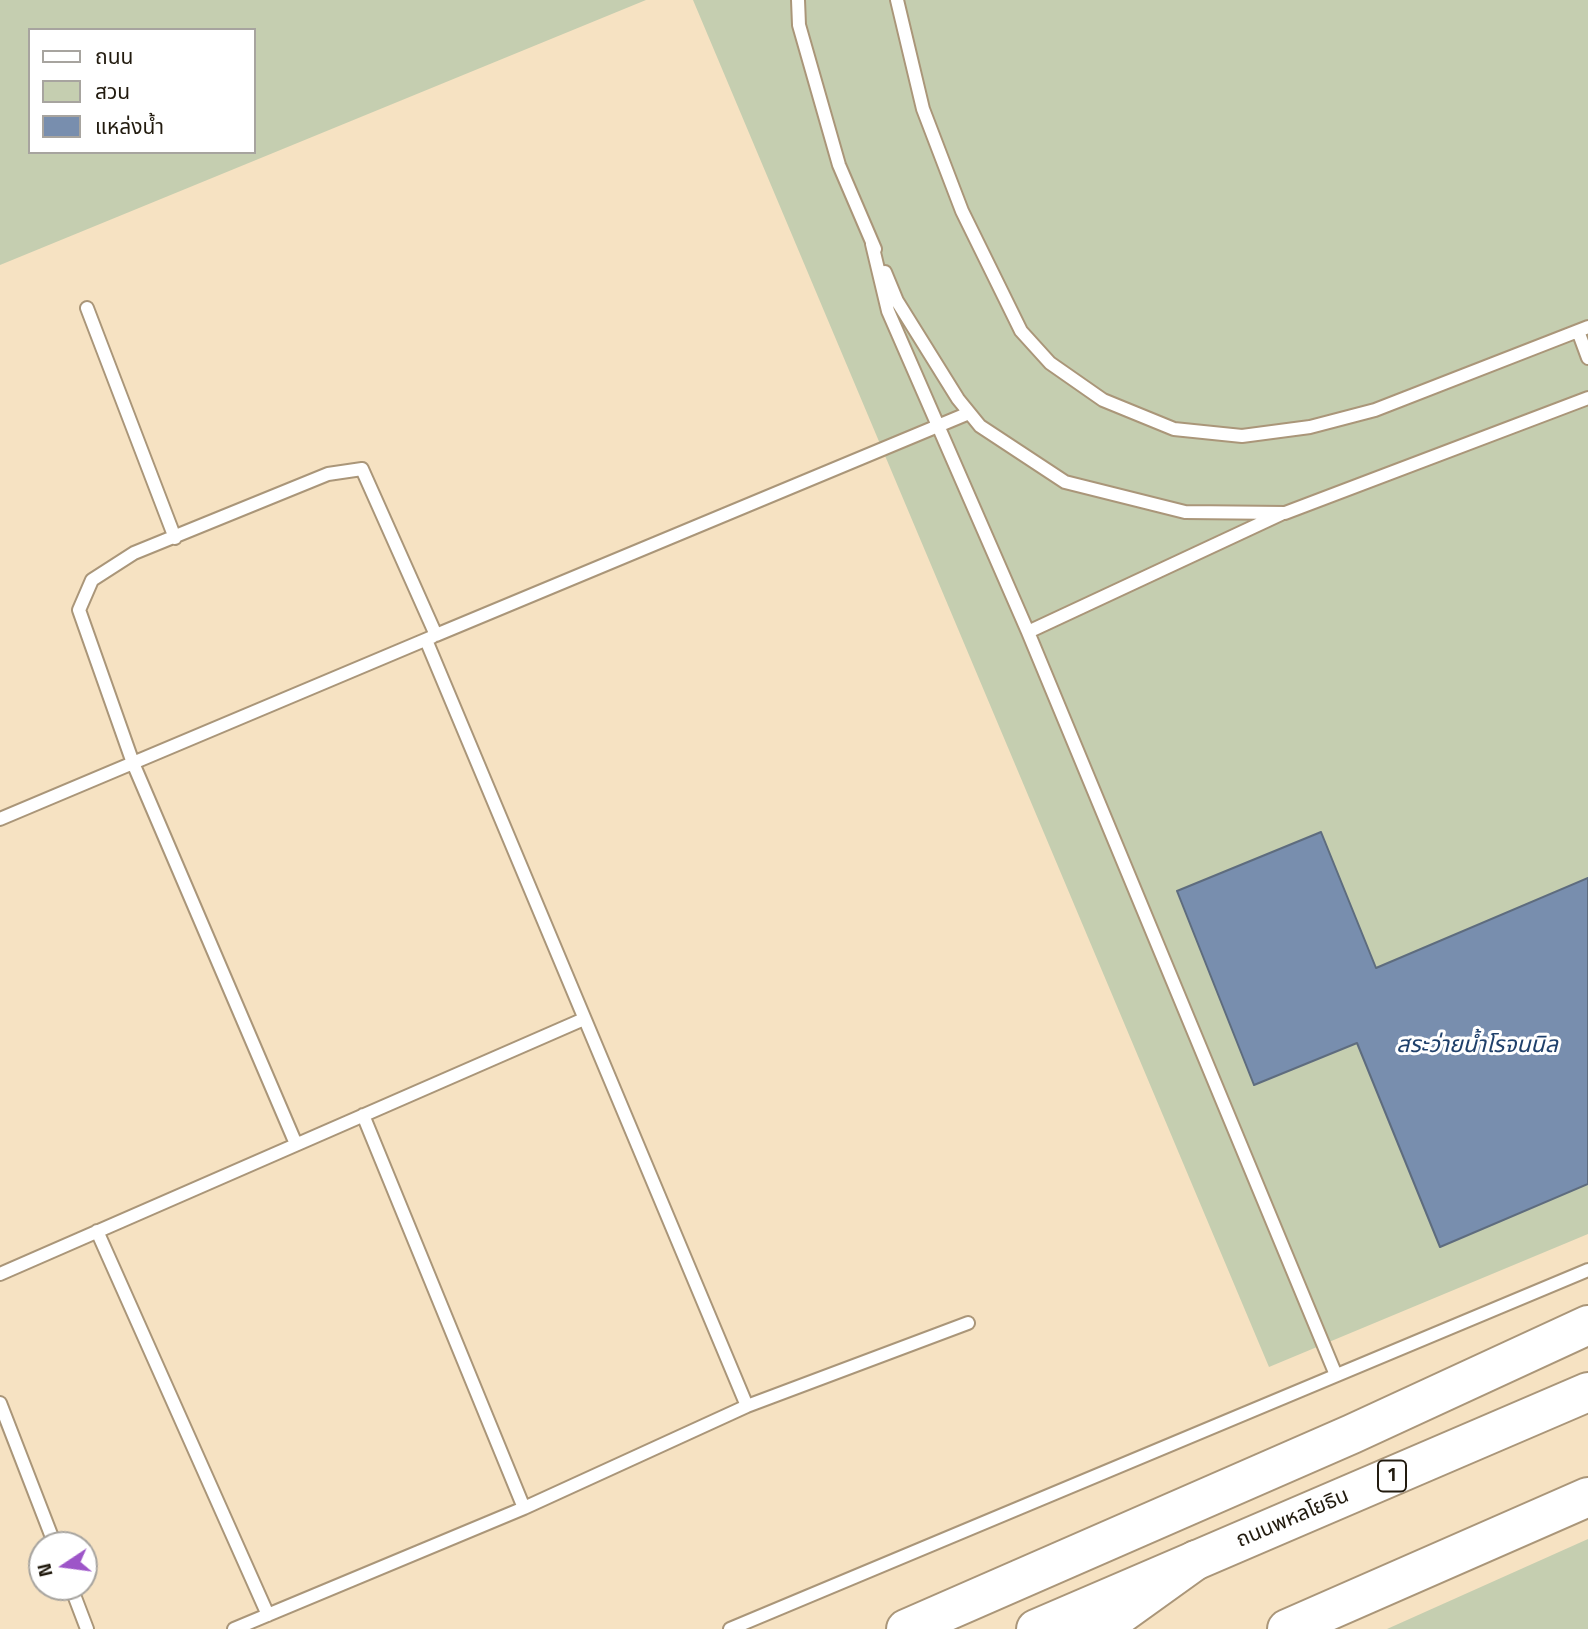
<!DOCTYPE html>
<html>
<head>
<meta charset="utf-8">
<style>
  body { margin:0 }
  #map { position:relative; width:1588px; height:1629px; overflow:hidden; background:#f6e2c2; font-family:"Titillium Web","Noto Sans Thai",sans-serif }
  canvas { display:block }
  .legend { position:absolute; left:28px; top:28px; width:228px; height:126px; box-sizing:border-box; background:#fff; border:2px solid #a7a49f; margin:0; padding:9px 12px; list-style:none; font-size:21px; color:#221b0f }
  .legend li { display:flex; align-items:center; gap:14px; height:35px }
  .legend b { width:35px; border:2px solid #a7a49f }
  .north { position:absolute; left:28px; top:1531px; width:70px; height:70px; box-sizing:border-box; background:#fff; border:2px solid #a7a49f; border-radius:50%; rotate:257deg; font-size:19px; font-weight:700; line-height:28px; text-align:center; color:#221b0f }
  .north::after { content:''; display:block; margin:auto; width:24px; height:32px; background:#9d55c8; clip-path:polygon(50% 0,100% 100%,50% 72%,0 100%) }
</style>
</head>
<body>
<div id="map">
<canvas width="1588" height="1629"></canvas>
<ul class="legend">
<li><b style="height:9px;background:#fff"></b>ถนน</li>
<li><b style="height:19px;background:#c5ceb0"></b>สวน</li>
<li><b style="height:19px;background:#788eae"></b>แหล่งน้ำ</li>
</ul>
<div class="north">N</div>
</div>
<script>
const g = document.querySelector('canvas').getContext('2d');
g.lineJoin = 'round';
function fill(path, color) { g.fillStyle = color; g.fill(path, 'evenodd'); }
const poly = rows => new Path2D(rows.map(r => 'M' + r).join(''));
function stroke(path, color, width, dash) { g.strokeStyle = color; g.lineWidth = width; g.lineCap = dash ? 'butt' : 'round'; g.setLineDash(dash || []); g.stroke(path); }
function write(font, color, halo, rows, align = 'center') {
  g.font = font + ' "Titillium Web","Noto Sans Thai",sans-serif'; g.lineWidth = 6; g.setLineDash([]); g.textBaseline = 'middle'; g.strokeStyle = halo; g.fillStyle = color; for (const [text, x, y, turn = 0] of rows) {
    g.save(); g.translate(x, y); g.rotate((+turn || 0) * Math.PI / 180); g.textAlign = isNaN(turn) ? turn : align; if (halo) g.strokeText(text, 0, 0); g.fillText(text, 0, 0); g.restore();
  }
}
const green = poly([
  [0,0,646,0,0,265],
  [30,30,254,30,254,152,30,152],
  [693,0,1588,0,1588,1234,1269,1367],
  [1588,1539,1588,1629,1387,1629]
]);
const water = poly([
  [1321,832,1376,968,1588,878,1588,1184,1440,1247,1357,1043,1254,1085,1177,891,1321,832]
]);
const service = poly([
  [798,0,799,25,839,165,875,249],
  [897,0,923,109,962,211,1021,331,1050,363,1103,400,1174,429,1242,436,1310,427,1375,410,1588,327],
  [872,244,888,311,1028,632,1336,1375],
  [885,272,897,301,958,399,980,426,1065,482,1185,512,1285,513,1588,398],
  [87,308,175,538],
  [1578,331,1588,358],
  [1028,632,1281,514],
  [426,640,747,1406],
  [0,819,432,637],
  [363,1115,524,1508],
  [296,1144,133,763,79,610,92,580,134,553,328,474,362,469,436,635,969,413],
  [97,1231,268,1615],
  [0,1274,584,1019],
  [0,1403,55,1545],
  [71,1587,87,1629],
  [234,1629,524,1508,747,1406,968,1323],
  [730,1629,1588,1270]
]);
const primary = poly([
  [1036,1629,1588,1392],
  [1287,1629,1588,1497]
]);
const trunk = poly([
  [906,1629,1352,1434,1588,1325],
  [1100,1629,1196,1560]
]);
const shields = [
  [1392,1476,28]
];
const shieldNames = [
  ["1",1392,1476]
];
const streetNames = [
  ["ถนนพหลโยธิน",1293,1519,-23]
];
const waterNames = [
  ["สระว่ายน้ำโรจนนิล",1477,1046]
];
fill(green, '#c5ceb0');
fill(water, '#788eae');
stroke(water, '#5e6c7e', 2);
stroke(service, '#aa9679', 16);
stroke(primary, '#aa9679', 42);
stroke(trunk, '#aa9679', 42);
stroke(service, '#fff', 12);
stroke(primary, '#fff', 38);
stroke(trunk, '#fff', 38);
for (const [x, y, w] of shields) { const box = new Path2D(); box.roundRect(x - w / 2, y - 15.5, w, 31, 5); g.fillStyle = '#fff'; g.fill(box); stroke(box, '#221b0f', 2); }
write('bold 19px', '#221b0f', null, shieldNames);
write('21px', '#221b0f', '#fff', streetNames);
write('italic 23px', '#1f406b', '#fff', waterNames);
</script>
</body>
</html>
